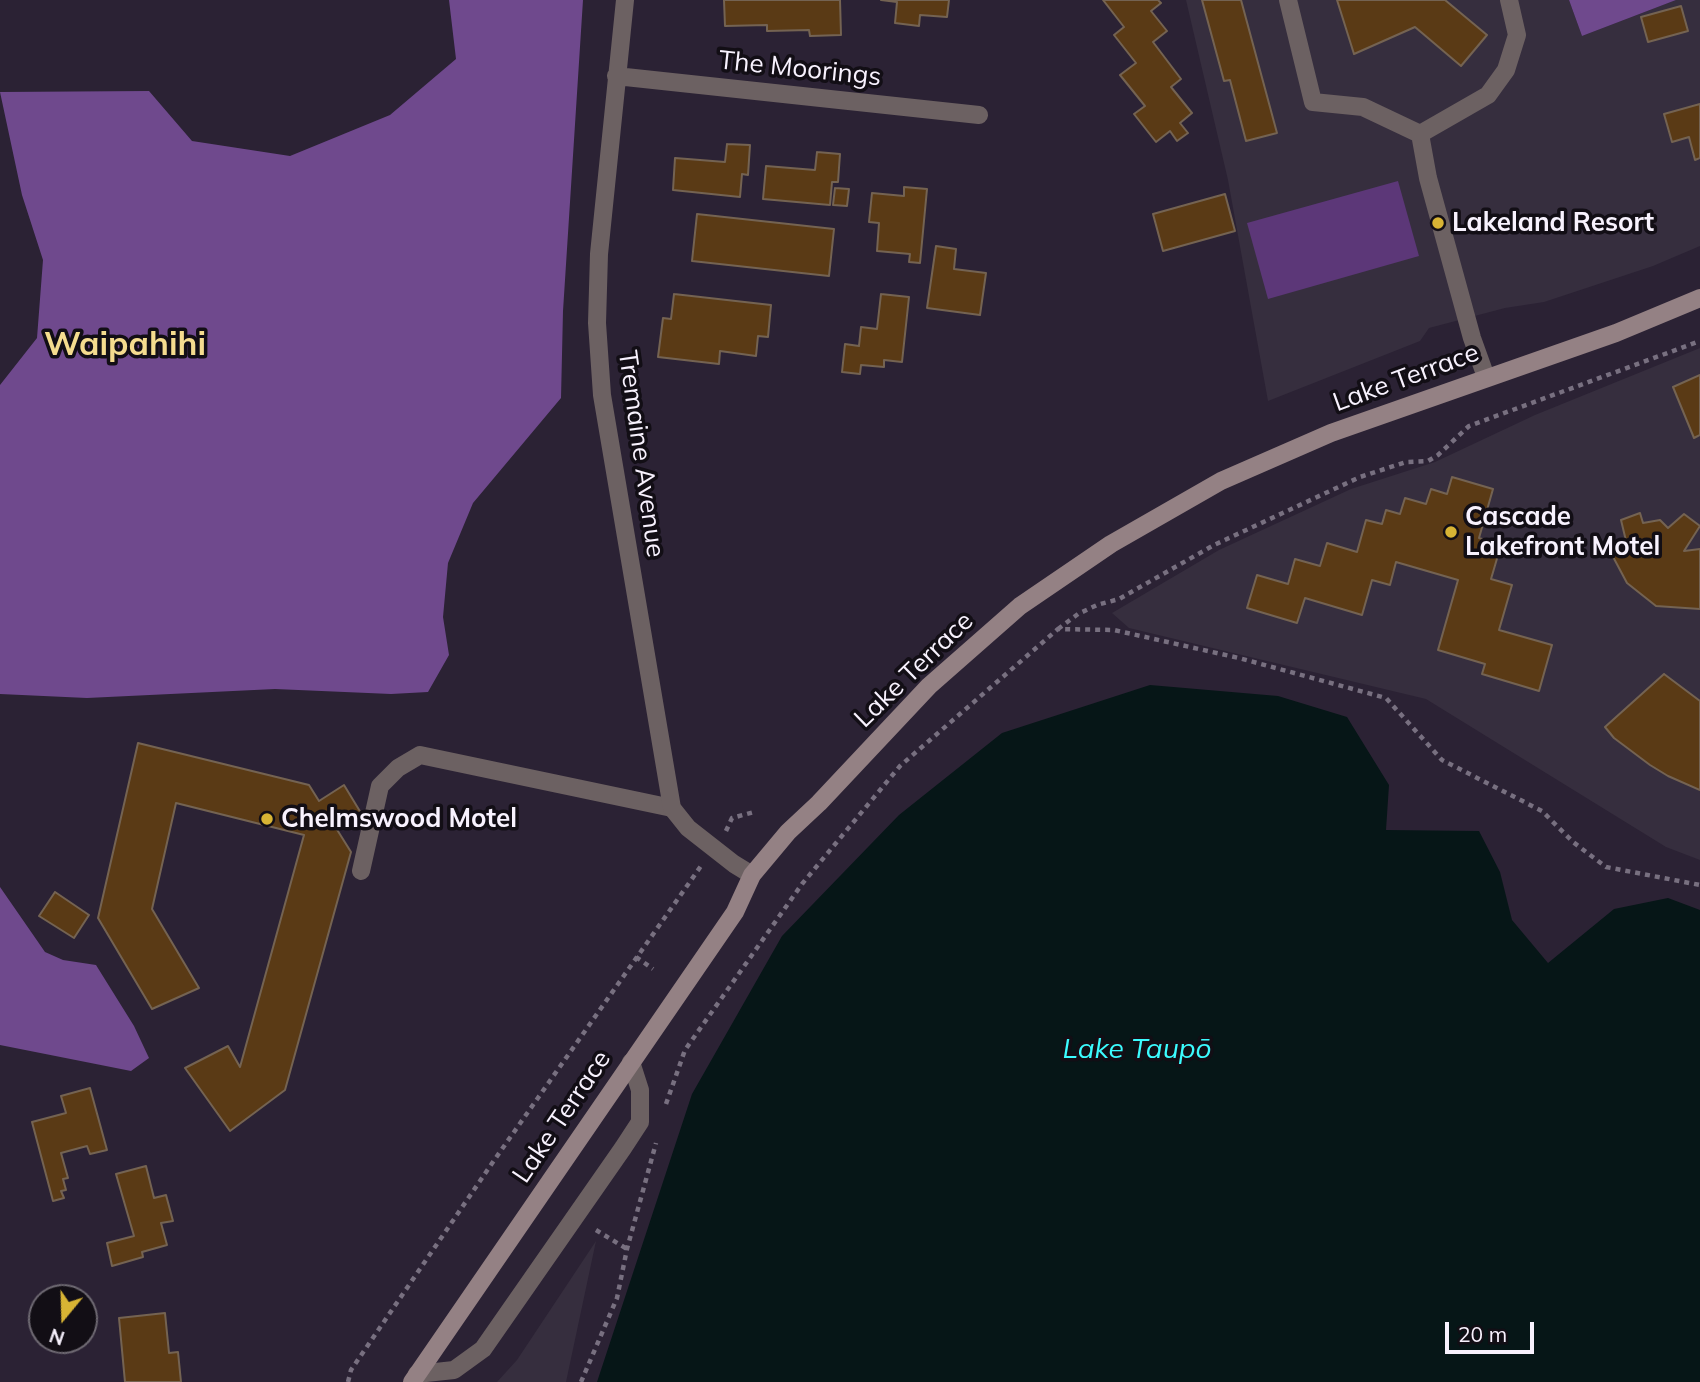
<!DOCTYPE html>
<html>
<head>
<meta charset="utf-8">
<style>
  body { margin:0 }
  #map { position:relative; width:1700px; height:1382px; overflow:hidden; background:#2b2234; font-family:Mulish,sans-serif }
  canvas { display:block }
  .north { position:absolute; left:28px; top:1284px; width:70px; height:70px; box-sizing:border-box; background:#120e15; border:2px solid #6e6972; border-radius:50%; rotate:199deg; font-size:19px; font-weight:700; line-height:28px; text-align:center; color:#f8f2fe }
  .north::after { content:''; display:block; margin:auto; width:24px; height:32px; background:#d8b434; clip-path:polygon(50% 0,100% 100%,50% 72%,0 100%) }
  .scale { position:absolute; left:1445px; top:1322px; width:89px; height:32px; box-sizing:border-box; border:4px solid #f8f2fe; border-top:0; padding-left:9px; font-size:21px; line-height:24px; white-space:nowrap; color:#f8f2fe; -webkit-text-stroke:5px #120e15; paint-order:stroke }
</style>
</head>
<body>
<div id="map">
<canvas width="1700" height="1382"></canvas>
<div class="north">N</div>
<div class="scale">20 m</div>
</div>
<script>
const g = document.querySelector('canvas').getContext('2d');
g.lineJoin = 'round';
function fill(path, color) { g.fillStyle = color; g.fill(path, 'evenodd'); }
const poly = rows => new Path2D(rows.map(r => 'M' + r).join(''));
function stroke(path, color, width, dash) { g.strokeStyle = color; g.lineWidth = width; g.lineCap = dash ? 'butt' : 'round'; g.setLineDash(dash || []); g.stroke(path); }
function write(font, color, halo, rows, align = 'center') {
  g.font = font + ' Mulish,sans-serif'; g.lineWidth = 7; g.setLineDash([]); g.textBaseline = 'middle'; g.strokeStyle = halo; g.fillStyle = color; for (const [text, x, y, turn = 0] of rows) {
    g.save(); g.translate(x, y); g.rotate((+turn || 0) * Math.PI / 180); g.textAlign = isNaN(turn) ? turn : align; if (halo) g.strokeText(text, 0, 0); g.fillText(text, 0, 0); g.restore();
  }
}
const commercial = poly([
  [1186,0,1569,0,1582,36,1676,0,1700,0,1700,246,1653,266,1544,302,1505,308,1429,328,1420,341,1268,401,1228,180],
  [1700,348,1700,860,1666,847,1426,699,1129,628,1112,613,1219,550,1351,489,1435,462,1535,415],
  [596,1241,566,1382,497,1382,517,1360]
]);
const green = poly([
  [1398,181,1419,256,1268,299,1247,223]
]);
const forest = poly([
  [449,0,583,0,563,311,561,398,473,503,448,563,443,617,449,655,428,692,391,694,275,689,87,698,0,694,0,385,37,338,43,260,22,195,0,92,149,91,192,141,290,156,390,115,456,59],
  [1569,0,1676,0,1582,36],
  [0,887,45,952,63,960,96,965,134,1026,149,1058,131,1071,0,1045]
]);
const water = poly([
  [1150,685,1278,696,1347,717,1389,785,1386,830,1479,831,1500,872,1512,920,1548,963,1614,909,1668,898,1700,910,1700,1382,597,1382,692,1094,782,936,899,815,1002,733]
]);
const building = poly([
  [724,0,840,0,841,35,810,36,809,30,767,31,767,25,725,26,724,0],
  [881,0,949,0,947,17,920,15,919,26,895,23,897,2,881,0],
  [1103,0,1158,0,1161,3,1151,11,1167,31,1153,42,1181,79,1171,87,1192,113,1180,123,1188,133,1177,141,1170,131,1156,142,1134,114,1145,106,1120,75,1136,63,1114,35,1124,27,1103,0],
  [1202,0,1241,0,1277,133,1246,141,1230,80,1224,81,1202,0],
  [1337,0,1445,0,1487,35,1461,66,1415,27,1354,54,1337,0],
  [1681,6,1688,31,1648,42,1641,17,1681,6],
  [1700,104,1700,158,1695,160,1689,137,1672,142,1664,114,1700,104],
  [727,144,750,145,748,175,742,174,740,197,673,190,675,158,725,162,727,144],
  [817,152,840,154,838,182,832,182,830,205,763,199,766,166,815,170,817,152],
  [904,187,927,189,920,263,909,262,910,254,877,251,879,223,869,222,872,193,904,196,904,187],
  [835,188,849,189,847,206,833,205,835,188],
  [1225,194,1235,231,1163,251,1153,214,1225,194],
  [697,214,834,229,829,276,692,261,697,214],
  [936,246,956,249,954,269,986,273,980,315,927,308,936,246],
  [674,294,771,305,768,337,758,336,756,356,720,351,719,364,658,357,663,318,671,319,674,294],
  [881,294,909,297,902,362,884,360,884,367,861,365,860,374,842,372,845,344,859,346,861,327,877,329,881,294],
  [1700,375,1700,435,1694,438,1673,387,1700,375],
  [1452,477,1493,489,1479,538,1501,545,1491,579,1512,585,1499,630,1552,645,1539,691,1482,674,1485,664,1438,650,1458,580,1396,562,1390,585,1372,580,1362,615,1305,598,1297,623,1247,608,1257,575,1288,584,1295,559,1320,566,1327,543,1357,552,1366,520,1382,524,1386,510,1400,514,1405,498,1426,504,1431,489,1447,494,1452,477],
  [1640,513,1643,523,1660,520,1668,528,1684,514,1700,526,1684,551,1700,549,1700,609,1656,606,1627,583,1611,553,1627,545,1621,520,1640,513],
  [1664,674,1700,701,1700,790,1668,776,1650,765,1614,738,1605,727,1664,674],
  [138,743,309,785,319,801,344,785,361,813,336,828,351,852,285,1090,230,1131,185,1068,228,1046,240,1067,304,835,176,803,152,909,199,988,152,1009,98,918,138,743],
  [55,892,89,915,74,938,39,916,55,892],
  [90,1088,107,1150,90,1154,87,1146,61,1153,68,1178,63,1179,66,1190,61,1191,64,1198,53,1201,32,1122,66,1113,61,1096,90,1088],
  [146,1166,154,1198,166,1195,173,1221,161,1223,167,1245,142,1252,143,1257,112,1266,107,1243,134,1236,116,1174,146,1166],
  [165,1313,169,1353,178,1352,181,1382,125,1382,119,1318,165,1313]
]);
const path = poly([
  [1058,629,1078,614,1097,605,1119,599,1214,545,1360,477,1406,462,1428,461,1438,455,1469,426,1700,341],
  [726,831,732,818,754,812],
  [636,957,653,969],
  [666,1104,685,1050,802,884,900,766,1058,629,1114,630,1239,658,1386,698,1442,760,1542,811,1573,842,1606,867,1700,885],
  [596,1230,627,1249],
  [348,1382,351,1370,495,1159,701,866],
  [581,1382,617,1298,627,1249,656,1143]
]);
const service = poly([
  [1288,0,1313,102,1363,107,1420,134],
  [1420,134,1428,178,1472,338,1486,377],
  [1420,134,1488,95,1506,70,1517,35,1509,0],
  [361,871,380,786,398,768,420,755,672,808],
  [417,1374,454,1370,483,1349,623,1148,640,1122,640,1090,631,1062]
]);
const minor = poly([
  [625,0,599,254,597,323,602,395,672,808,688,828,734,864,752,875],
  [616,76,979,115]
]);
const secondary = poly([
  [412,1382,735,912,752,875,788,832,819,803,929,686,1020,606,1111,544,1221,481,1331,433,1616,333,1700,298]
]);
const markers = [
  [1438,223,7,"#d8b434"],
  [1451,532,7,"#d8b434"],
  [267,819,7,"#d8b434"]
];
const streetNames = [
  ["The Moorings",800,69,6],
  ["Lake Terrace",1406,378,-20],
  ["Tremaine Avenue",641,454,82],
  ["Lake Terrace",914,670,-44],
  ["Lake Terrace",562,1117,-56]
];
const poiNames = [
  ["Lakeland Resort",1452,223],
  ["Cascade",1465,517],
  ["Lakefront Motel",1465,547],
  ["Chelmswood Motel",281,819]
];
const waterNames = [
  ["Lake Taupō",1137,1050]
];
const districtNames = [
  ["Waipahihi",125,345]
];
fill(commercial, '#362e3e');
fill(green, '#5c3778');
fill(forest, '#6f498d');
fill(water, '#061617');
fill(building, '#5a3a15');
stroke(building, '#746352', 2);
stroke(path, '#787080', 4.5, [5, 5]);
stroke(service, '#6c6162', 18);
stroke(minor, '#6c6162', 18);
stroke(secondary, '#948184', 18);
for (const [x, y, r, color] of markers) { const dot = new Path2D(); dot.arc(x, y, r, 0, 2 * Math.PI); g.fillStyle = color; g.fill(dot); stroke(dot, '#120e15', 2.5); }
write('26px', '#f8f2fe', '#120e15', streetNames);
write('bold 26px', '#f8f2fe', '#120e15', poiNames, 'left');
write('italic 28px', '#3bfbfe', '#120e15', waterNames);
write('bold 33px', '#f5dc8f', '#120e15', districtNames);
</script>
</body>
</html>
